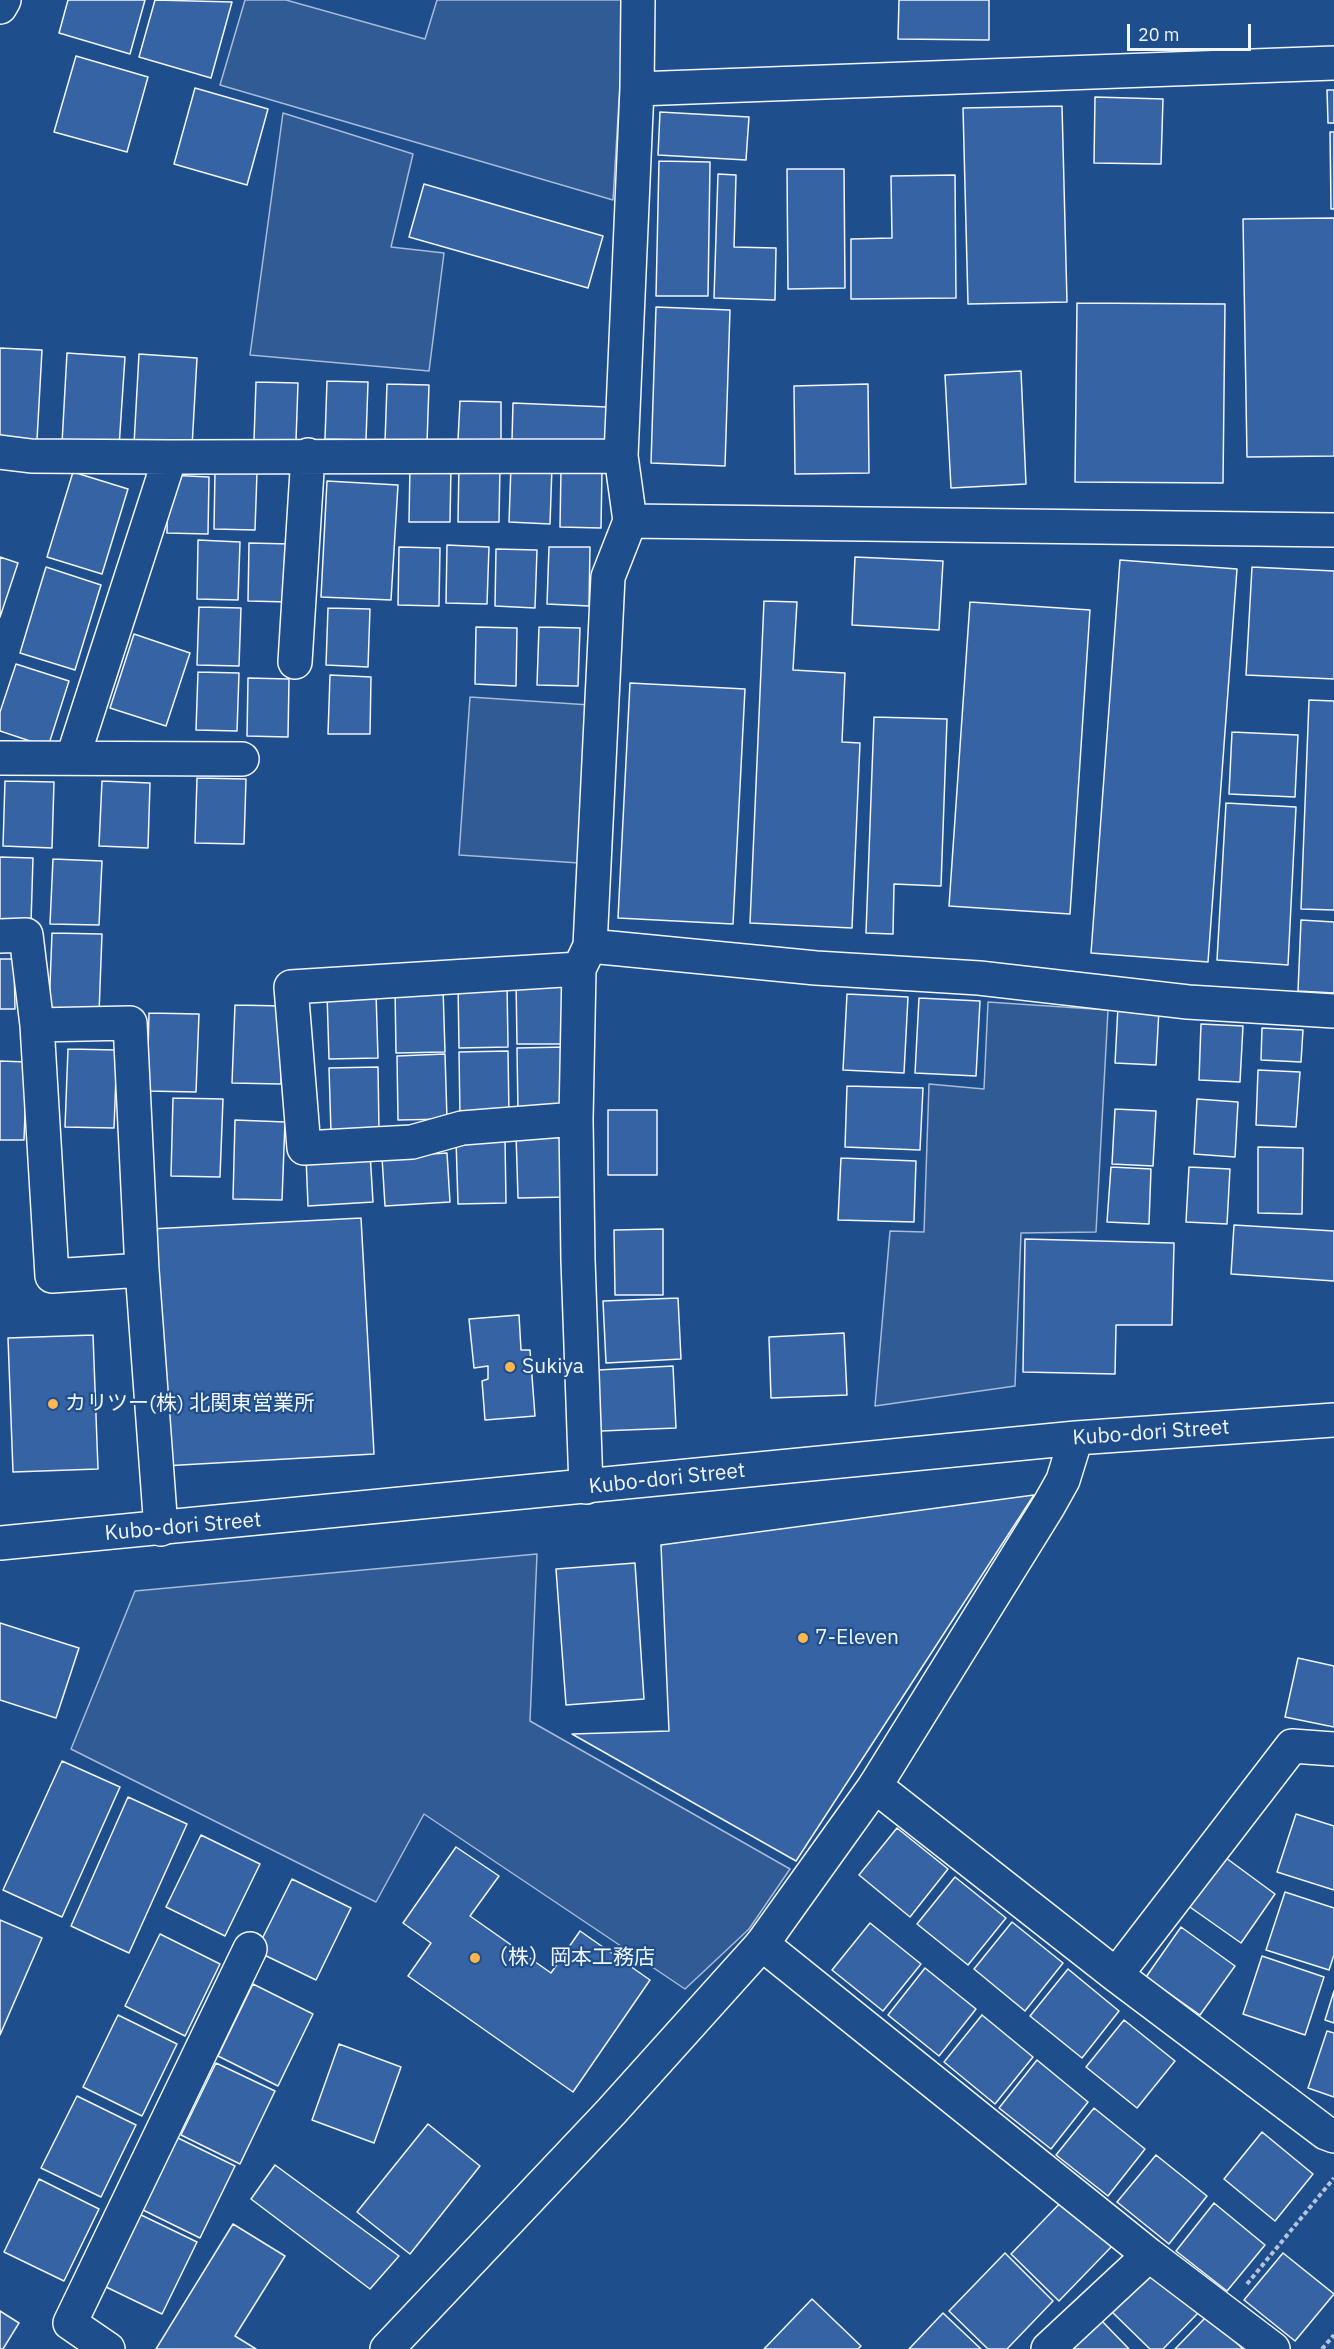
<!DOCTYPE html>
<html>
<head>
<meta charset="utf-8">
<style>
  body { margin:0 }
  #map { position:relative; width:1334px; height:2349px; overflow:hidden; background:#1f4e8c; font-family:"IBM Plex Sans",sans-serif }
  canvas { display:block }
  .scale { position:absolute; left:1127px; top:24px; width:124px; height:27px; box-sizing:border-box; border:3px solid #f2f6ff; border-top:0; padding-left:8px; font-size:18px; line-height:21px; white-space:nowrap; color:#f2f6ff; -webkit-text-stroke:4px #1f4e8c; paint-order:stroke }
</style>
</head>
<body>
<div id="map">
<canvas width="1334" height="2349"></canvas>
<div class="scale">20 m</div>
</div>
<script>
const g = document.querySelector('canvas').getContext('2d');
g.lineJoin = 'round';
function fill(path, color) { g.fillStyle = color; g.fill(path, 'evenodd'); }
const poly = rows => new Path2D(rows.map(r => 'M' + r).join(''));
function stroke(path, color, width, dash) { g.strokeStyle = color; g.lineWidth = width; g.lineCap = dash ? 'butt' : 'round'; g.setLineDash(dash || []); g.stroke(path); }
function write(font, color, halo, rows, align = 'center') {
  g.font = font + ' "IBM Plex Sans","Noto Sans JP",sans-serif'; g.lineWidth = 4.5; g.setLineDash([]); g.textBaseline = 'middle'; g.strokeStyle = halo; g.fillStyle = color; for (const [text, x, y, turn = 0] of rows) {
    g.save(); g.translate(x, y); g.rotate((+turn || 0) * Math.PI / 180); g.textAlign = isNaN(turn) ? turn : align; if (halo) g.strokeText(text, 0, 0); g.fillText(text, 0, 0); g.restore();
  }
}
const built = poly([
  [245,0,286,0,425,39,437,0,625,0,613,200,220,85,245,0],
  [283,113,413,154,391,247,444,253,429,371,250,355,283,113],
  [470,697,590,705,579,863,459,855,470,697],
  [988,1002,1108,1010,1096,1232,1021,1233,1015,1386,875,1406,890,1231,924,1232,929,1084,984,1089,988,1002],
  [537,1554,530,1721,790,1869,749,1929,685,1989,424,1814,376,1902,71,1749,135,1591,537,1554]
]);
const building = poly([
  [68,0,145,0,130,54,59,33,68,0],
  [155,0,232,2,211,78,139,57,155,0],
  [899,0,989,0,989,40,898,39,899,0],
  [76,56,148,77,127,152,54,132,76,56],
  [195,88,268,109,247,185,174,164,195,88],
  [1327,90,1334,90,1334,123,1328,123,1327,90],
  [1095,97,1163,99,1161,164,1094,163,1095,97],
  [1062,106,1067,302,968,304,963,108,1062,106],
  [660,112,749,117,746,160,658,155,660,112],
  [1330,132,1334,132,1334,209,1331,209,1330,132],
  [659,161,710,162,708,296,656,296,659,161],
  [787,169,844,169,845,288,788,289,787,169],
  [718,174,736,175,734,247,776,248,775,300,714,298,718,174],
  [955,175,956,298,851,299,851,239,892,238,891,176,955,175],
  [424,184,603,236,588,288,409,237,424,184],
  [1334,218,1334,456,1247,457,1243,219,1334,218],
  [1077,303,1225,304,1223,483,1075,482,1077,303],
  [656,307,730,310,725,466,651,463,656,307],
  [0,348,42,350,37,440,0,437,0,348],
  [67,353,125,357,119,447,62,443,67,353],
  [139,354,197,358,192,447,134,444,139,354],
  [1021,371,1026,484,951,488,945,375,1021,371],
  [327,381,368,382,366,440,325,439,327,381],
  [256,382,298,383,296,441,254,440,256,382],
  [387,384,429,385,427,443,385,442,387,384],
  [868,384,869,473,795,474,794,386,868,384],
  [460,401,501,402,501,441,458,440,460,401],
  [513,403,607,407,605,444,512,440,513,403],
  [459,463,500,465,499,522,458,522,459,463],
  [410,464,451,465,450,522,409,522,410,464],
  [511,465,552,466,550,524,509,522,511,465],
  [561,469,602,470,601,528,560,527,561,469],
  [215,471,257,472,255,530,214,529,215,471],
  [73,472,128,489,102,574,47,557,73,472],
  [168,475,209,477,208,534,167,533,168,475],
  [327,481,398,485,391,600,321,597,327,481],
  [198,540,240,542,238,600,197,599,198,540],
  [249,543,291,544,289,602,248,601,249,543],
  [447,545,489,547,487,604,446,603,447,545],
  [399,547,440,548,439,606,398,605,399,547],
  [549,547,590,547,589,606,547,604,549,547],
  [496,549,537,550,535,608,495,606,496,549],
  [0,557,18,563,0,617,0,557],
  [855,557,943,561,939,630,852,625,855,557],
  [1120,560,1237,569,1208,962,1091,953,1120,560],
  [46,567,101,585,75,670,20,653,46,567],
  [1252,567,1334,571,1334,679,1246,675,1252,567],
  [764,601,797,602,793,670,845,673,842,742,860,743,852,928,750,923,764,601],
  [970,602,1090,610,1070,914,949,906,970,602],
  [199,607,241,608,239,666,197,665,199,607],
  [328,608,370,609,368,667,326,665,328,608],
  [476,627,517,628,516,686,475,684,476,627],
  [539,627,580,628,578,686,537,685,539,627],
  [134,634,190,653,166,726,110,708,134,634],
  [16,664,69,681,48,747,0,731,0,712,16,664],
  [198,672,239,673,237,731,196,730,198,672],
  [330,675,371,677,370,734,328,734,330,675],
  [248,678,289,679,288,737,247,736,248,678],
  [630,683,745,689,733,924,618,918,630,683],
  [1309,700,1334,701,1334,910,1301,909,1309,700],
  [874,717,947,719,941,886,894,884,893,934,866,933,874,717],
  [1232,732,1298,735,1295,797,1229,794,1232,732],
  [197,778,246,779,244,844,195,843,197,778],
  [5,781,54,782,52,848,3,846,5,781],
  [102,781,150,783,148,848,99,846,102,781],
  [1226,803,1296,807,1288,965,1217,960,1226,803],
  [0,857,33,858,31,923,0,922,0,857],
  [53,859,102,861,99,925,50,924,53,859],
  [1301,920,1334,922,1334,993,1298,991,1301,920],
  [52,933,102,934,99,1013,49,1011,52,933],
  [0,959,14,959,15,1009,0,1009,0,959],
  [565,978,566,1044,517,1044,516,979,565,978],
  [507,982,508,1047,459,1048,458,983,507,982],
  [443,987,445,1052,396,1053,395,988,443,987],
  [376,993,378,1058,329,1059,327,994,376,993],
  [847,994,908,997,904,1073,843,1070,847,994],
  [919,998,980,1001,976,1076,915,1073,919,998],
  [235,1005,283,1006,281,1084,232,1083,235,1005],
  [1118,1007,1159,1009,1156,1065,1115,1063,1118,1007],
  [149,1013,199,1014,196,1092,147,1091,149,1013],
  [1201,1024,1243,1026,1240,1082,1199,1080,1201,1024],
  [1262,1028,1303,1030,1301,1062,1261,1060,1262,1028],
  [566,1047,567,1112,518,1113,517,1048,566,1047],
  [68,1049,117,1050,114,1128,65,1127,68,1049],
  [508,1051,509,1116,460,1117,459,1052,508,1051],
  [445,1054,447,1119,398,1120,397,1056,445,1054],
  [0,1061,27,1062,24,1140,0,1140,0,1061],
  [378,1067,379,1132,331,1133,329,1068,378,1067],
  [1258,1070,1300,1072,1296,1127,1256,1125,1258,1070],
  [847,1086,923,1088,920,1150,845,1147,847,1086],
  [173,1098,223,1099,220,1177,171,1176,173,1098],
  [1197,1099,1238,1102,1235,1157,1194,1154,1197,1099],
  [1115,1109,1156,1111,1153,1166,1112,1164,1115,1109],
  [608,1110,657,1110,657,1175,608,1175,608,1110],
  [235,1120,285,1122,282,1200,233,1199,235,1120],
  [565,1132,566,1197,518,1198,516,1134,565,1132],
  [505,1138,506,1203,458,1204,456,1139,505,1138],
  [1258,1147,1303,1148,1302,1214,1258,1213,1258,1147],
  [370,1153,373,1202,308,1206,306,1157,370,1153],
  [447,1153,450,1202,385,1206,382,1157,447,1153],
  [841,1158,916,1161,914,1222,838,1220,841,1158],
  [1111,1167,1151,1169,1149,1224,1107,1222,1111,1167],
  [1189,1167,1230,1169,1227,1224,1186,1222,1189,1167],
  [361,1218,374,1454,163,1466,150,1229,361,1218],
  [1234,1225,1334,1231,1334,1281,1231,1274,1234,1225],
  [663,1229,663,1295,615,1295,614,1230,663,1229],
  [1025,1239,1174,1243,1172,1325,1116,1325,1115,1374,1023,1372,1025,1239],
  [678,1298,681,1359,606,1363,603,1301,678,1298],
  [519,1315,521,1350,530,1350,535,1416,485,1420,482,1381,488,1379,488,1366,474,1368,469,1319,519,1315],
  [844,1333,847,1395,771,1398,769,1337,844,1333],
  [93,1335,98,1469,13,1472,8,1338,93,1335],
  [673,1366,676,1428,601,1431,598,1370,673,1366],
  [1034,1495,796,1861,572,1734,669,1731,661,1545,1034,1495],
  [635,1563,644,1699,566,1705,556,1569,635,1563],
  [0,1623,79,1648,56,1718,0,1700,0,1623],
  [1298,1658,1334,1666,1334,1727,1285,1717,1298,1658],
  [62,1761,120,1787,62,1917,3,1890,62,1761],
  [128,1797,187,1824,129,1953,71,1926,128,1797],
  [1296,1814,1334,1826,1334,1890,1277,1872,1296,1814],
  [897,1828,948,1869,910,1917,859,1875,897,1828],
  [201,1835,260,1864,225,1936,166,1907,201,1835],
  [456,1847,499,1876,470,1916,551,1973,580,1931,650,1980,573,2092,408,1976,431,1943,403,1923,456,1847],
  [1222,1855,1275,1894,1241,1943,1187,1905,1222,1855],
  [955,1877,1006,1918,968,1965,917,1924,955,1877],
  [292,1879,351,1908,316,1980,256,1951,292,1879],
  [1285,1892,1334,1908,1334,1955,1329,1970,1266,1950,1285,1892],
  [0,1920,42,1938,0,2035,0,1920],
  [1012,1922,1063,1963,1025,2011,974,1969,1012,1922],
  [870,1923,921,1964,883,2011,832,1970,870,1923],
  [1181,1927,1235,1966,1200,2015,1146,1977,1181,1927],
  [160,1934,220,1964,185,2036,125,2006,160,1934],
  [1262,1956,1324,1977,1305,2035,1243,2014,1262,1956],
  [925,1968,976,2009,939,2056,888,2015,925,1968],
  [1068,1969,1119,2011,1082,2058,1030,2016,1068,1969],
  [253,1984,313,2014,278,2086,218,2056,253,1984],
  [1334,1991,1334,2023,1325,2020,1334,1991],
  [118,2015,177,2044,142,2116,83,2087,118,2015],
  [982,2015,1033,2057,995,2104,944,2062,982,2015],
  [1124,2020,1175,2061,1137,2108,1086,2067,1124,2020],
  [1327,2031,1334,2033,1334,2097,1308,2088,1327,2031],
  [339,2044,401,2067,374,2143,312,2120,339,2044],
  [1037,2060,1088,2102,1051,2149,999,2108,1037,2060],
  [216,2063,275,2091,240,2164,181,2135,216,2063],
  [77,2096,136,2125,101,2197,41,2168,77,2096],
  [1094,2108,1145,2149,1108,2196,1056,2155,1094,2108],
  [428,2124,480,2166,410,2254,357,2212,428,2124],
  [1262,2132,1313,2174,1275,2221,1224,2179,1262,2132],
  [176,2137,235,2166,200,2238,141,2209,176,2137],
  [1156,2155,1207,2196,1169,2244,1117,2202,1156,2155],
  [275,2165,399,2256,370,2289,251,2199,275,2165],
  [39,2179,99,2209,64,2281,4,2252,39,2179],
  [1067,2196,1115,2243,1059,2301,1011,2254,1067,2196],
  [1214,2203,1265,2245,1227,2291,1176,2251,1214,2203],
  [137,2213,197,2242,162,2314,102,2285,137,2213],
  [233,2224,285,2256,235,2336,256,2349,156,2349,233,2224],
  [1005,2253,1053,2301,1007,2349,988,2349,949,2311,1005,2253],
  [1283,2253,1334,2294,1295,2341,1244,2300,1283,2253],
  [1152,2266,1199,2312,1163,2349,1150,2349,1110,2310,1152,2266],
  [812,2299,861,2346,858,2349,764,2349,812,2299],
  [0,2311,19,2323,3,2349,0,2349,0,2311],
  [943,2313,981,2349,909,2349,943,2313],
  [1208,2315,1243,2349,1175,2349,1208,2315],
  [1100,2319,1129,2349,1071,2349,1100,2319]
]);
const path = poly([
  [1247,2284,1334,2178],
  [1322,2349,1334,2335]
]);
const minor = poly([
  [0,7,4,0],
  [637,89,1334,63],
  [0,452,31,456,170,457,621,456],
  [630,521,1334,530],
  [295,662,308,455],
  [73,757,170,457],
  [0,758,242,759],
  [0,936,26,935,37,1025,130,1023,142,1270,161,1529],
  [590,946,816,968,979,978,1188,1002,1334,1011],
  [37,1025,52,1276,142,1270],
  [576,1119,462,1128,412,1142,304,1148,291,987,579,969],
  [586,1487,578,1260,576,1119,579,969,590,946,608,577,630,521,621,456,637,89,638,0],
  [875,1786,1116,1975,1326,2133,1334,2136],
  [762,1944,1149,2255,1273,2349],
  [1116,1975,1292,1746,1334,1749],
  [108,2349,70,2323,250,1949],
  [1048,2349,1149,2255]
]);
const tertiary = poly([
  [0,1543,1076,1438,1334,1420],
  [387,2349,611,2112,762,1944,875,1786,1049,1505,1063,1480,1076,1438]
]);
const markers = [
  [510,1367,6,"#ffb74d"],
  [53,1404,6,"#ffb74d"],
  [803,1638,6,"#ffb74d"],
  [475,1958,6,"#ffb74d"]
];
const poiNames = [
  ["Sukiya",522,1367],
  ["カリツー(株) 北関東営業所",65,1404],
  ["7-Eleven",815,1638],
  ["（株）岡本工務店",487,1958]
];
const streetNames = [
  ["Kubo-dori Street",1151,1433,-4],
  ["Kubo-dori Street",667,1479,-6],
  ["Kubo-dori Street",183,1527,-5]
];
fill(built, '#305b95');
stroke(built, '#a8bbd7', 1.5);
fill(building, '#3563a3');
stroke(building, '#f2f6ff', 1.5);
stroke(minor, '#f2f6ff', 36);
stroke(tertiary, '#f2f6ff', 36);
stroke(path, '#b3c4dc', 4, [4.5, 3]);
stroke(minor, '#1f4e8c', 33);
stroke(tertiary, '#1f4e8c', 33);
for (const [x, y, r, color] of markers) { const dot = new Path2D(); dot.arc(x, y, r, 0, 2 * Math.PI); g.fillStyle = color; g.fill(dot); stroke(dot, '#1f4e8c', 2); }
write('21px', '#f2f6ff', '#1f4e8c', poiNames, 'left');
write('21px', '#f2f6ff', '#1f4e8c', streetNames);
</script>
</body>
</html>
